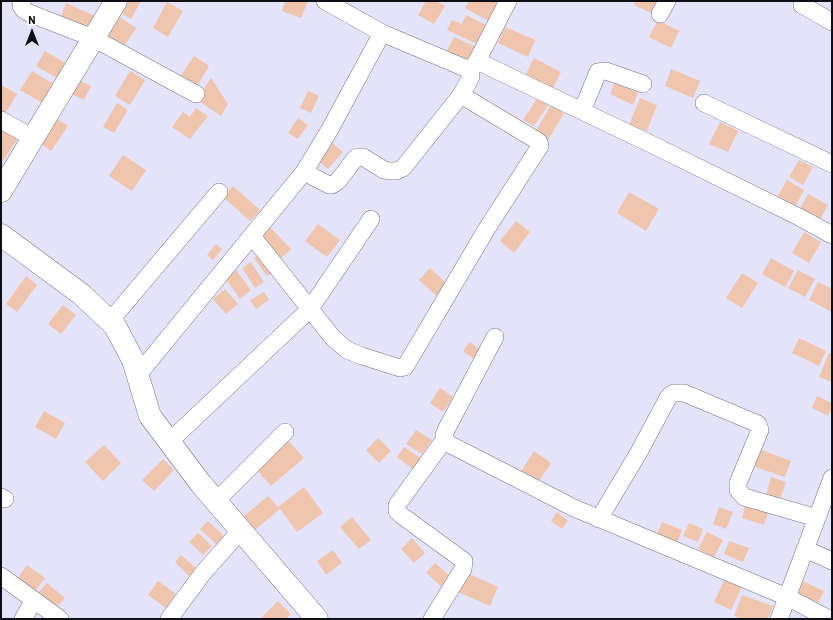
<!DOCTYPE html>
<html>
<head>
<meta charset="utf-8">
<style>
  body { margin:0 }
  #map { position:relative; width:833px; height:620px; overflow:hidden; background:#e4e3f9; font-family:Barlow,sans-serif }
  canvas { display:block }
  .frame { position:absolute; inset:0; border:2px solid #0e0e15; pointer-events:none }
  .north { position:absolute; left:12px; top:12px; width:40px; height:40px; -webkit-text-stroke:3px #fff; paint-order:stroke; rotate:0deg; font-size:11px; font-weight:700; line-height:16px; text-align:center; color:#0e0e15 }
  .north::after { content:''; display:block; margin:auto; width:14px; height:18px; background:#0e0e15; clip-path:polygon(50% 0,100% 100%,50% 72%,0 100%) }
</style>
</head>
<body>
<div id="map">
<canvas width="833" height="620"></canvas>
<div class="frame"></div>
<div class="north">N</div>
</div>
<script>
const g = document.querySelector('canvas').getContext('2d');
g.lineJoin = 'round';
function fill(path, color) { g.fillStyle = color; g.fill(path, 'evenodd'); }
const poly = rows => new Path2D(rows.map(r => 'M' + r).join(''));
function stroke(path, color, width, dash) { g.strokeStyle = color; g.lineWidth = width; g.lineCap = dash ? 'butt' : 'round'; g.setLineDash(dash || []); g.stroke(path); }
const building = poly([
  [122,1,141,1,131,19,117,10],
  [285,1,308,1,301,18,282,11],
  [426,1,436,1,445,6,434,24,418,15],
  [469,1,502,1,491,22,465,8],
  [636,1,658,1,651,13,634,5],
  [167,2,183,11,168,37,153,28],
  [66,3,95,16,89,31,60,19],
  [115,14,136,28,122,50,101,37],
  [466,15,486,25,477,44,447,30,452,20,462,24],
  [658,20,679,31,671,48,649,37],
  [505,27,535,40,528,57,498,43],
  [454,37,476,47,468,65,445,54],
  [45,51,69,65,60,80,36,66],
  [194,56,209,66,197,86,181,75],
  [534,58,561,72,552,90,525,76],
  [671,69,700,81,693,98,665,86],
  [32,71,55,85,44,104,20,90],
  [130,71,145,80,130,105,115,96],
  [72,77,91,86,84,100,65,91],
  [211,78,228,104,221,116,196,99],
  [615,82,638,93,633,105,610,94],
  [1,85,17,94,3,117,1,116],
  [308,91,319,96,311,113,300,108],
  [538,97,549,104,534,126,523,120],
  [640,98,657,105,647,131,629,125],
  [117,103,128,110,114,133,103,127],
  [551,105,564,113,547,142,534,134],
  [196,108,208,116,190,139,172,127,183,112,190,117],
  [53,116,68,126,51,151,36,140],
  [298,118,308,125,298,139,288,133],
  [720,122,738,131,728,152,709,144],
  [4,129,18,138,3,161,1,160,1,132],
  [329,140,343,152,328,169,314,157],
  [123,155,146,170,132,191,109,176],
  [799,160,813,167,803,185,789,177],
  [787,180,804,190,793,211,775,201],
  [233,186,260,210,250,221,223,197],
  [629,192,659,209,646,231,617,213],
  [808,194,828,205,817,225,797,214],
  [516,221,530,232,514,253,500,241],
  [318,224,340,240,327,257,305,241],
  [268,225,291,249,277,262,254,238],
  [804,232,821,242,809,263,792,253],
  [216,244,222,249,213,260,207,255],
  [261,253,274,272,267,276,254,258],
  [771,258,794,271,785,287,762,274],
  [251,262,264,282,255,288,242,268],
  [430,268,447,284,437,296,419,280],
  [236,270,251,290,240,299,225,278],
  [798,270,815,279,805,297,788,288],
  [742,273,758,283,742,308,726,298],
  [26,276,37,285,17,312,6,304],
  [818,282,832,289,832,312,809,300],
  [225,289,238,304,226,314,213,299],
  [264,292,269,300,256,309,250,300],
  [63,305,76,315,61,334,48,324],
  [799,338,826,351,819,366,792,353],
  [470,342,483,352,477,361,463,351],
  [829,353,832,354,832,382,819,377],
  [440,388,453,397,443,412,430,403],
  [817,396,832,403,832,407,828,416,812,408],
  [44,411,65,423,56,439,35,427],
  [416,430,432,440,422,454,406,444],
  [378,438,391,451,379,463,366,450],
  [287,439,304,458,271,486,255,468],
  [104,445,121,463,103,481,85,462],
  [404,447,422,459,414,470,397,457],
  [756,448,791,461,785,477,750,465],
  [534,451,551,463,535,487,518,476],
  [163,459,174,470,154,491,142,480],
  [771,477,786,482,780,499,766,495],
  [304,487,323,513,297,532,280,509,255,530,244,516,268,496,278,507],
  [746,502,769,509,764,525,742,518],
  [719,507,733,512,726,529,713,524],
  [557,512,568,521,562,529,551,521],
  [352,517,371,540,359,549,340,527],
  [208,521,224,536,216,544,200,529],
  [662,522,682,530,676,546,656,537],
  [689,523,703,529,698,542,683,536],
  [707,532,723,540,714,557,698,549],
  [198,533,212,546,203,555,189,542],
  [412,538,425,553,414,563,401,549],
  [729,541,749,548,743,562,724,554],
  [333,550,342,563,326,575,317,561],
  [181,555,196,568,189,576,175,562],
  [435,563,451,577,442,587,426,573],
  [27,565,45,578,32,595,15,582],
  [467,573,498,587,490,606,458,592],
  [725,579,742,586,731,610,714,602],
  [158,581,176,594,166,608,148,595],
  [803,581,824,591,816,607,796,597],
  [47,583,65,598,57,607,39,592],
  [742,595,773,606,768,619,743,619,734,616],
  [278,601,291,614,286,619,260,619]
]);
const street = poly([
  [22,1,21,6,24,10,29,13,93,38,196,94],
  [325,1,382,33],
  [802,5,832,22],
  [660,14,667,1],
  [477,61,651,144,799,217,832,235],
  [704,103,832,164],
  [582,111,598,72,606,71,643,84],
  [1,120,33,138],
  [304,172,329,185,332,185,338,181,354,160,357,157,363,157,384,170,389,171,396,171,403,168,461,95,471,77,470,69],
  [252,236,333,338,347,350,362,356,400,368,405,367,486,230,540,146,539,142,536,140,461,95],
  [110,321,219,192],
  [495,337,446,430,444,435,445,439,449,444,574,508,787,597,829,619],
  [137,376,304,172,329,131,382,33,465,68,470,69,473,67,477,61,508,1],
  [169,442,310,309,371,219],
  [1,497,5,499],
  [216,501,285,432],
  [599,519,639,452,669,396,674,393,684,393,758,424,760,430,738,483,738,490,744,497,817,518],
  [805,549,832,561],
  [1,576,60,619],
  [23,619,34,600],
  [169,619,203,573,241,530],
  [432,619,463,569,464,561,401,515,397,511,397,505,445,439],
  [779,619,832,478]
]);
const secondary = poly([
  [1,191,116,1],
  [1,235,81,294,115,326,133,360,150,416,201,484,317,619]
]);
fill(building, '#efc5ae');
stroke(street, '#737286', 18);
stroke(secondary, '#737286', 23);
stroke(street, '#fff', 17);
stroke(secondary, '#fff', 22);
</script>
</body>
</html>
